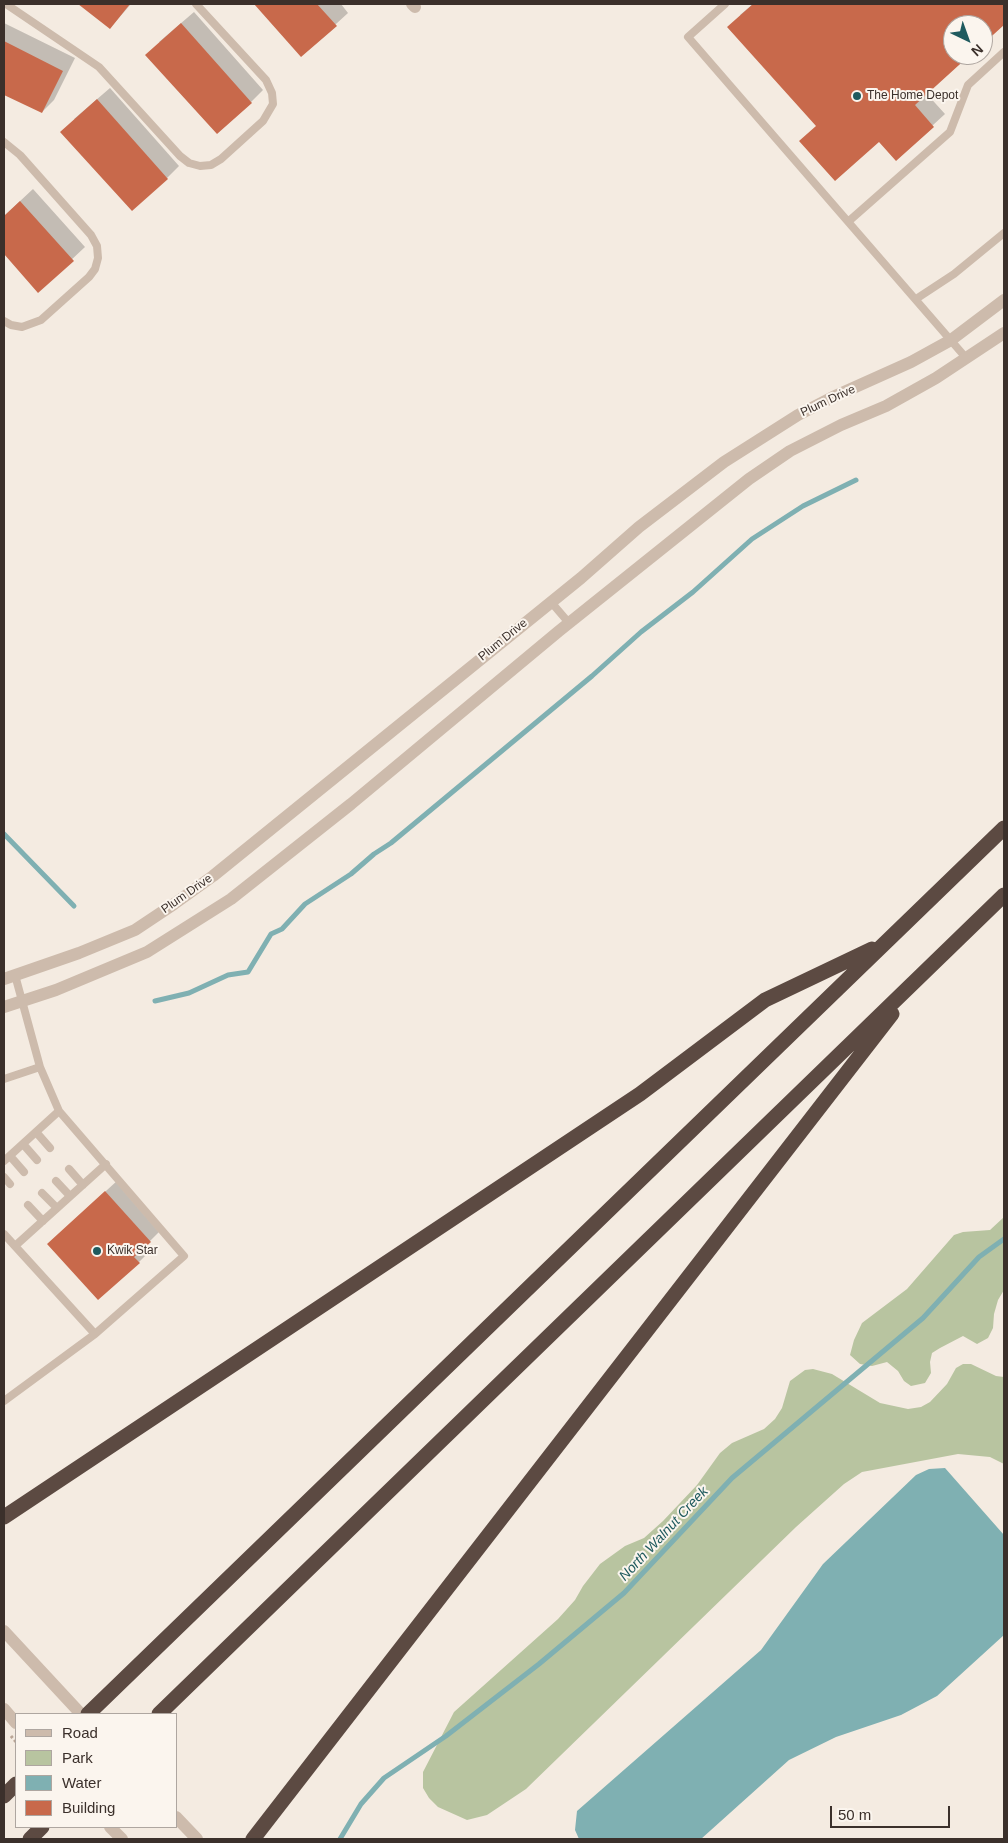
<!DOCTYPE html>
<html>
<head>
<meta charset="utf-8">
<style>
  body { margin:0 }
  #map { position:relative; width:1008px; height:1843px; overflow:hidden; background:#f4ebe1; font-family:Helvetica,sans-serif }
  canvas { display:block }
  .frame { position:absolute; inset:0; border:5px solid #3b302b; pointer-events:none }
  .legend { position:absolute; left:15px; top:1713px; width:162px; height:115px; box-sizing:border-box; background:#fbf5ee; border:1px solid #aea6a0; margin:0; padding:6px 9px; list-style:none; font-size:15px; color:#3b302b }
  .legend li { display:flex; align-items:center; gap:10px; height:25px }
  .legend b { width:25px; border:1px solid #aea6a0 }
  .north { position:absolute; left:943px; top:15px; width:50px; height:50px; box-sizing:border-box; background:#fbf5ee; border:1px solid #aea6a0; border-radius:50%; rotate:138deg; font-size:14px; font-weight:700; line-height:20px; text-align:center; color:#3b302b }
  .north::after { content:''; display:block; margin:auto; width:18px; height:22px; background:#1f5a5e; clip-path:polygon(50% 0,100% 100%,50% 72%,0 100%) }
  .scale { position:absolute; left:830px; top:1806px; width:120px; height:22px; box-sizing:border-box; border:2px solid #3b302b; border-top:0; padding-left:6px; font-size:15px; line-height:18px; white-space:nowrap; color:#3b302b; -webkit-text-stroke:4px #fbf5ee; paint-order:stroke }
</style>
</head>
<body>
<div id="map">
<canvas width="1008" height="1843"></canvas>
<div class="frame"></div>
<ul class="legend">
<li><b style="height:6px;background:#cdbbac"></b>Road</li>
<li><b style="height:14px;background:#b8c4a0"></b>Park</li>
<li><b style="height:14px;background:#7fb0b2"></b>Water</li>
<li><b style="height:14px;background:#c8694b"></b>Building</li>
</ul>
<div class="north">N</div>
<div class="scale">50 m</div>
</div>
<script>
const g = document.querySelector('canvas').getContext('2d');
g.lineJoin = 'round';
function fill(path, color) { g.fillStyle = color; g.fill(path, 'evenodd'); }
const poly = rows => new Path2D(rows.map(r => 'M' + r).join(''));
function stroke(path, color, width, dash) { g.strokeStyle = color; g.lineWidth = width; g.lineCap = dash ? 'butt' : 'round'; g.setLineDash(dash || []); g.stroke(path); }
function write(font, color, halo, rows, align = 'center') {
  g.font = font + ' Helvetica,sans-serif'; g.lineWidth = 4; g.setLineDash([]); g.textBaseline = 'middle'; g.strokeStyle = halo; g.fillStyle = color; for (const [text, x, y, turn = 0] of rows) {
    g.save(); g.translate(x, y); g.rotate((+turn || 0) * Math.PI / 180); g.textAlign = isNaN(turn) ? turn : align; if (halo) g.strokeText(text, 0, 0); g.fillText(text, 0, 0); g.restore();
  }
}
const green = poly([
  [1004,1217,1004,1290,998,1300,994,1314,993,1328,988,1338,977,1344,963,1336,940,1348,932,1353,930,1362,931,1373,925,1383,911,1386,904,1381,898,1371,887,1362,872,1366,860,1364,850,1355,854,1340,862,1323,907,1289,954,1235,963,1232,990,1230],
  [963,1364,971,1364,996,1376,1004,1377,1004,1464,990,1457,958,1454,862,1472,844,1484,796,1527,526,1789,487,1815,467,1820,438,1807,429,1798,423,1788,423,1772,454,1712,558,1619,575,1600,583,1586,600,1564,625,1546,644,1538,663,1521,697,1485,720,1453,732,1443,764,1429,775,1419,782,1408,790,1381,805,1370,813,1369,832,1374,880,1403,908,1409,921,1407,930,1402,947,1384,956,1368]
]);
const water = poly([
  [945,1468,1004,1535,1004,1635,937,1696,901,1715,836,1737,789,1760,701,1839,579,1839,575,1830,577,1811,761,1650,823,1564,916,1475,929,1469]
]);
const shadow = poly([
  [80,4,131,4,110,28],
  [255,4,341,4,348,13,301,56],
  [753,4,1004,4,1004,23,983,42,983,25,953,25,953,55,969,55,926,93,945,114,896,159,879,140,817,125,740,15],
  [194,12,263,90,251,102,159,42],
  [4,23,75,58,54,100,42,112,4,93],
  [110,88,179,166,167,178,74,119],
  [33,189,85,247,38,291,4,252,4,216],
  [118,1180,162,1229,146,1245,151,1250,139,1262,61,1232]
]);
const stream = poly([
  [4,834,74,906],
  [155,1001,189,993,228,975,248,972,271,934,282,929,305,904,351,874,374,854,391,843,592,676,641,632,693,592,752,539,803,506,856,480],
  [340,1839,361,1804,384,1778,446,1736,539,1664,624,1593,732,1478,923,1318,979,1257,1004,1239]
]);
const building = poly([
  [78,4,130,4,110,29],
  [254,4,317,4,337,26,301,57],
  [753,4,1004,4,1004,25,983,44,983,25,953,25,953,55,970,55,915,105,934,127,896,161,879,142,835,181,799,141,816,126,727,27],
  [181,23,252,103,217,134,145,55],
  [4,41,63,71,42,113,4,95],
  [97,99,168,179,132,211,60,132],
  [20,201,74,261,38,293,4,254,4,216],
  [105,1191,151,1242,134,1257,140,1263,98,1300,47,1244]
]);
const path = poly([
  [11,1736,16,1742]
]);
const service = poly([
  [6,4,99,67,180,156,189,163,200,166,211,165,221,159,263,121,273,104,272,93,266,80,196,4],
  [725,4,688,37,967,359],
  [4,142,20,155,91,235,97,246,98,258,95,269,89,277,41,320,22,327,11,325,4,321],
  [849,221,950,132,968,85,1004,52],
  [916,299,954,274,1004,233],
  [551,602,569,623],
  [4,1079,40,1067,15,975],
  [36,1132,50,1148],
  [23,1144,37,1160],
  [10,1156,24,1172],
  [4,1161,59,1111],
  [69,1169,83,1185],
  [4,1177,10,1184],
  [56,1181,70,1196],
  [42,1193,57,1208],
  [28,1205,43,1221],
  [4,1234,95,1334,184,1256,59,1111,40,1067],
  [15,1246,106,1164],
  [4,1401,95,1334]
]);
const minor = poly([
  [412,4,415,7]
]);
const tertiary = poly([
  [4,979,79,953,135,930,174,904,213,876,581,578,639,527,724,462,798,415,833,397,911,362,951,340,1004,300],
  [4,1007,56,990,147,952,231,899,351,804,559,631,749,479,790,451,841,425,886,406,936,378,1004,333],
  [4,1631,81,1714],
  [4,1709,16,1723],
  [176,1817,197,1839],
  [110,1827,122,1839]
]);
const motorway = poly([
  [4,1517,640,1094,765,1000,872,949],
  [88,1714,1004,828],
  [159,1714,1004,895],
  [4,1796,16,1784],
  [30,1839,42,1827],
  [253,1839,892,1014]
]);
const markers = [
  [857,96,5,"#1f5a5e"],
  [97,1251,5,"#1f5a5e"]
];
const poiNames = [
  ["The Home Depot",867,96],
  ["Kwik Star",107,1251]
];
const streetNames = [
  ["Plum Drive",828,401,-25],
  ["Plum Drive",503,640,-39],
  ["Plum Drive",187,894,-35]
];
const waterNames = [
  ["North Walnut Creek",664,1534,-47]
];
fill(green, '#b8c4a0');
fill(water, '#7fb0b2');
fill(shadow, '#0003');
stroke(stream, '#7fb0b2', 5);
fill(building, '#c8694b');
stroke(path, '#b9a596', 3, [2.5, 2.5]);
stroke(service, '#cdbbac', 8);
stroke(minor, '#cdbbac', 12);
stroke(tertiary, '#cdbbac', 12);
stroke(motorway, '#5c4a42', 15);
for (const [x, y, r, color] of markers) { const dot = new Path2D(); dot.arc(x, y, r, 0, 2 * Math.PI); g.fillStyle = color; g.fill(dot); stroke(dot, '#fbf5ee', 2); }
write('12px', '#3b302b', '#fbf5ee', poiNames, 'left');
write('12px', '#3b302b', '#fbf5ee', streetNames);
write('italic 14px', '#1f5a5e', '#fbf5ee', waterNames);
</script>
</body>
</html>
